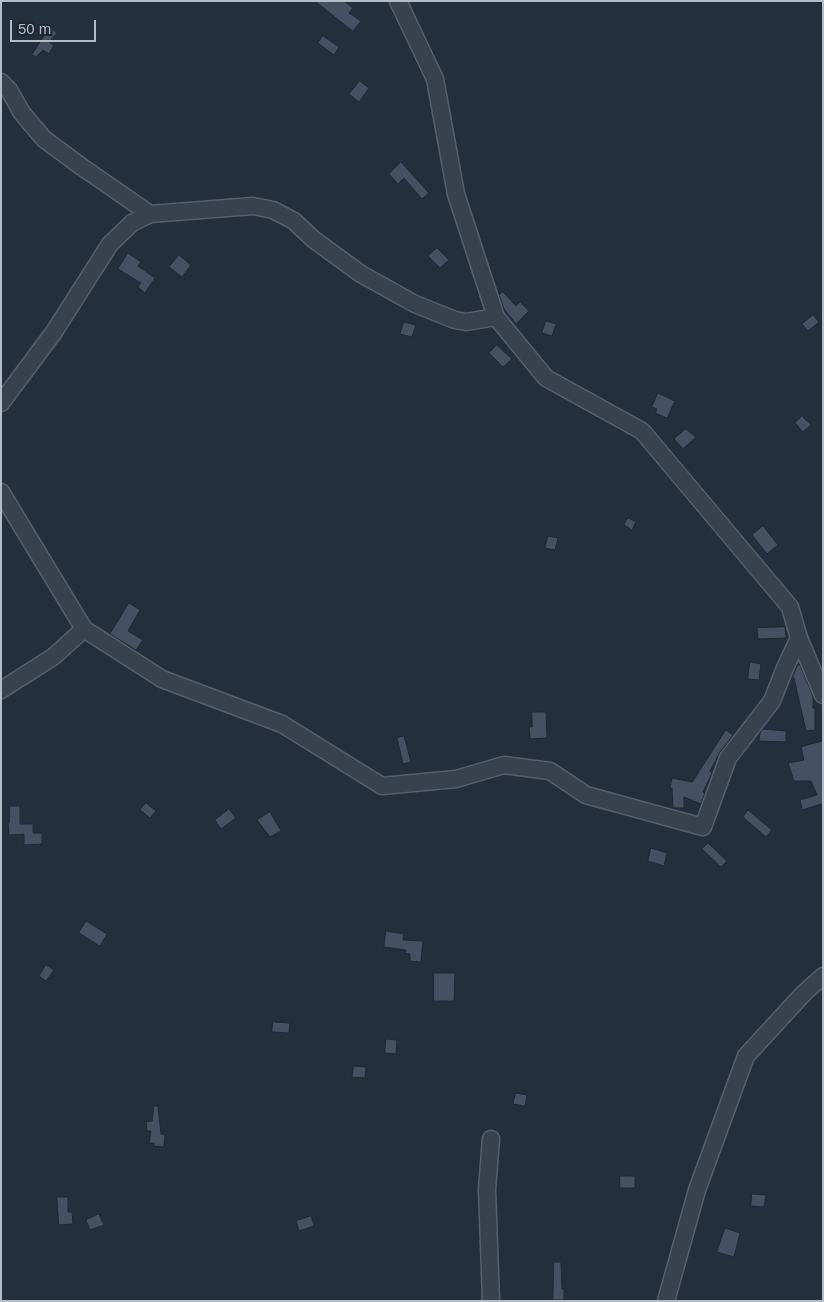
<!DOCTYPE html>
<html>
<head>
<meta charset="utf-8">
<style>
	body { margin:0 }
	#map { position:relative; width:824px; height:1302px; overflow:hidden; background:#242f3e; font-family:Helvetica,sans-serif }
	canvas { display:block }
	.frame { position:absolute; inset:0; border:2px solid #b4bcc9; pointer-events:none }
	.scale { position:absolute; left:10px; top:20px; width:86px; height:22px; box-sizing:border-box; border:2px solid #b4bcc9; border-top:0; padding-left:6px; font-size:15px; line-height:18px; white-space:nowrap; color:#b4bcc9; -webkit-text-stroke:4px #1d2633; paint-order:stroke }
</style>
</head>
<body>
<div id="map">
<canvas width="824" height="1302"></canvas>
<div class="frame"></div>
<div class="scale">50 m</div>
</div>
<script>
const g = document.querySelector('canvas').getContext('2d');
g.lineJoin = 'round';
function fill(path, color) { g.fillStyle = color; g.fill(path, 'evenodd'); }
function trace(path, color, width, dash) { g.strokeStyle = color; g.lineWidth = width; g.lineCap = dash ? 'butt' : 'round'; g.setLineDash(dash || []); g.stroke(path); }
const building = new Path2D(`
	M315,1h29l9,7 -4,5 12,8 -8,10z
	M50,27l7,6 -8,9 5,3 -5,9 -6,-4 -7,7 -4,-2z
	M323,36l16,11 -5,8 -16,-12z
	M360,81l9,7 -10,14 -10,-8z
	M401,162l28,31 -7,6 -18,-21 -6,6 -9,-10z
	M437,248l12,12 -9,8 -12,-12z
	M128,253l13,9 -3,4 17,12 -10,15 -7,-6 3,-4 -23,-14z
	M179,255l12,10 -9,12 -13,-10z
	M503,292l13,14 4,-4 9,9 -13,13 -12,-15 -5,-14z
	M813,315l6,7 -11,9 -6,-7z
	M546,321l10,3 -4,12 -10,-3z
	M404,322l12,3 -4,12 -12,-3z
	M497,345l15,14 -9,8 -14,-14z
	M658,393l17,8 -8,17 -12,-5 2,-4 -5,-2z
	M802,416l9,9 -8,7 -8,-9z
	M686,429l10,8 -13,12 -9,-10z
	M628,518l8,4 -4,8 -8,-5z
	M763,526l15,19 -11,9 -15,-19z
	M548,536l10,2 -3,12 -10,-2z
	M129,603l11,7 -12,21 15,9 -7,10 -26,-16z
	M785,627l1,11 -28,1 -1,-11z
	M750,662l11,2 -2,16 -11,-1z
	M800,665l13,31v12h2v22l-9,1 -12,-53h-2l5,-12z
	M532,712h14l1,26 -17,1 -1,-12h3z
	M763,729l23,2v11l-27,-1 1,-8z
	M726,730l7,5 -13,17 -10,19 2,2 -9,19 2,1 -4,11 -17,-7v11h-11l-1,-20h-2l2,-10 20,4z
	M404,736l7,26 -8,2 -6,-26z
	M823,741v67l-2,-4 -19,6 -2,-10 17,-5 -6,-14h-17l-6,-18 16,-3 -3,-13z
	M146,803l10,8 -6,7 -10,-8z
	M10,806h10v18h13v9h9v11l-18,1v-11l-15,1 -1,-14 1,1z
	M229,809l7,9 -15,11 -6,-9z
	M748,810l24,20 -6,7 -23,-20z
	M270,812l11,19 -11,6 -13,-17z
	M708,843l19,18 -6,6 -19,-18z
	M651,848l16,5 -3,13 -16,-5z
	M86,921l21,13 -7,12 -21,-13z
	M386,931l18,3 -1,6 20,1 -2,21 -11,-1v-7l-5,-1 1,-3 -22,-3z
	M46,965l8,5 -8,11 -7,-5z
	M434,973h21l-1,28h-20z
	M273,1022l17,1 -1,10 -17,-1z
	M386,1039l11,1 -1,14 -11,-1z
	M354,1066l12,1 -1,11 -13,-1z
	M516,1093l11,2 -2,11 -12,-2z
	M154,1106h4l3,28 4,1 -1,12 -10,-1v-3h-5l2,-12h-4l-1,-9 6,-1z
	M620,1176h15v12h-15z
	M752,1194l14,1 -2,12 -13,-1z
	M57,1197h11v15h4l1,12 -14,1z
	M99,1214l5,11 -14,5 -4,-10z
	M311,1216l3,10 -15,5 -3,-10z
	M725,1228l15,5 -6,24 -17,-5z
	M554,1262h7l1,27h2v11h-11z`);
const minor = new Path2D(`
	M398,1l37,78 21,115 40,123 50,61 96,53 148,176 9,31 24,57
	M1,82l8,8 13,23 22,26 38,28 68,47
	M1,403l53,-71 56,-88 22,-21 18,-9 103,-8 20,4 21,11 19,18 48,35 54,30 40,16 11,2 30,-5
	M1,492l83,137 78,50 120,45 100,62 74,-7 48,-14 46,6 36,24 117,32 25,-69 44,-57 13,-33 14,-30
	M1,690l52,-33 31,-28
	M491,1301l-4,-112 4,-50
	M666,1301l31,-111 49,-134 58,-63 19,-17`);
fill(building, '#455162');
trace(building, '#1f2835', 1);
trace(minor, '#565f6c', 19);
trace(minor, '#38414e', 16);
</script>
</body>
</html>
